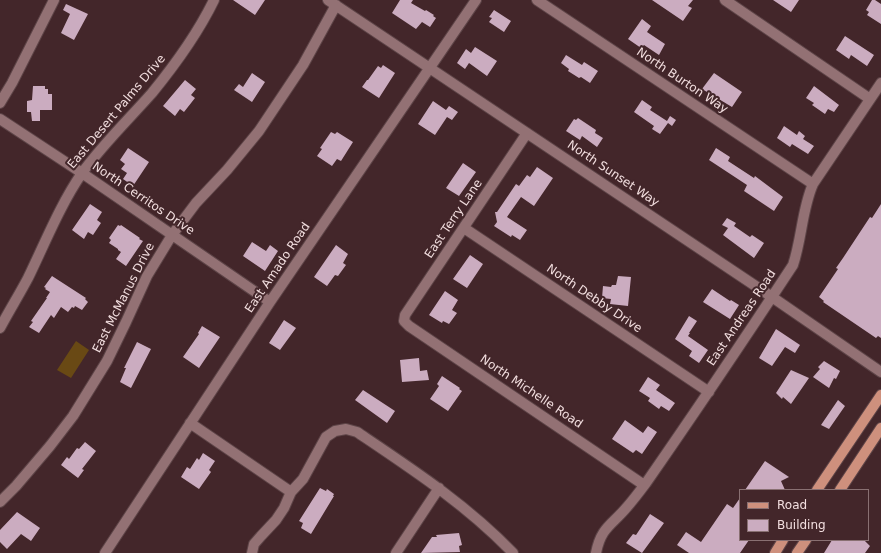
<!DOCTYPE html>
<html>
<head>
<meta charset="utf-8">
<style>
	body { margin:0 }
	#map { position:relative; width:881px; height:553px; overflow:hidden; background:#43262a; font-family:"DejaVu Sans",sans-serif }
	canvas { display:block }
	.legend { position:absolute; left:739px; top:489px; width:130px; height:52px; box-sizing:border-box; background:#43262a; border:1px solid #897072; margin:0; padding:5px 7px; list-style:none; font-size:12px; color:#f2dedf }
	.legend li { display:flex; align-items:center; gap:8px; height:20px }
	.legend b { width:20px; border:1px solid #897072 }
</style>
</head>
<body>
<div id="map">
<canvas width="881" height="553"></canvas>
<ul class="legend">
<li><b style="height:5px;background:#ce907d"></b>Road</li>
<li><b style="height:11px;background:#cbacc0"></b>Building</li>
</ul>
</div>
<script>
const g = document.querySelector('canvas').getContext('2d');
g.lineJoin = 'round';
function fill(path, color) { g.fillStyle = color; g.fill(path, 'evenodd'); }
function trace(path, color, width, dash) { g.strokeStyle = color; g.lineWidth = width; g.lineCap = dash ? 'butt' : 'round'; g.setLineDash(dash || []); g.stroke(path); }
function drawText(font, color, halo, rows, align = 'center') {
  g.font = font + ' "DejaVu Sans",sans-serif'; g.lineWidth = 4; g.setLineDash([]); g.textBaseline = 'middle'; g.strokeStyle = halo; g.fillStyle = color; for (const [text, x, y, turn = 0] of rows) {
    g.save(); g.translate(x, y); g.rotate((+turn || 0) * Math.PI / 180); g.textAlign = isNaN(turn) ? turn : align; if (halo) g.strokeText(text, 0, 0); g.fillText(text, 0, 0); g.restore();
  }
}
const green = new Path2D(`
	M76,341l13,9 -18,28 -14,-8z`);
const building = new Path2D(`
	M233,0h32l-10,15z
	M400,0h13l-2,3 14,8 1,-1 8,5 -1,1 3,2 -6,9 -8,-5 -6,7 -24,-16z
	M652,0h41l-5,6 4,2 -9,13z
	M773,0h26l-8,12z
	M872,0h3l6,4v20l-14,-9 2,-3 -3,-2z
	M66,4l22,10 -14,26 -13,-7 9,-19 -7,-4z
	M494,10l17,11 -7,11 -15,-10 3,-4 -3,-1z
	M642,19l9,7 -4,6 18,12 -6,11 -15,-10 -3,3 -13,-9z
	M845,36l29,19 -7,11 -16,-11 -2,4 -13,-9z
	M475,47l22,14 -10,15 -18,-13 -4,6 -8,-6 9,-14 5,4z
	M566,55l16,10 2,-3 14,9 -8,12 -9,-6 -2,1 -11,-7 1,-2 -8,-6z
	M383,65l12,8 -16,25 -17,-11 5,-7h1l10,-14 3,2z
	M252,73l13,9 -13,20 -18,-12 5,-6 4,3z
	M714,73l28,19 -10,15 -30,-18z
	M185,80l11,9 -5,6 4,3 -11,14 -4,-3 -5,7 -12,-10z
	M33,86h12v3h3v5h4v16h-12v11h-8l-1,-9h-4v-11l5,-1z
	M814,86l25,19 -5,7 -6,-3 -3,5 -13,-9 2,-2 -8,-5z
	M642,100l10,7 -2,3 17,11 3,-5 6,4 -4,6 -4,-3 -8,11 -8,-5 2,-3 -20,-14z
	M433,101l13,9 3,-4 9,6 -6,8 -5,-3 -12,18 -17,-11z
	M578,118l18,12 -1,3 8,5 -6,9 -15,-11 -2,4 -14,-9 8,-12 2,1z
	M784,126l13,9 2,-4 6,5 -2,3 11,7 -6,8 -16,-10 -2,3 -13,-9z
	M331,132l4,2 2,-2 16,10 -12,19 -4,-2 -5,7 -15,-10 5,-7 -2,-1z
	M128,148l21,14 -16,24 -10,-7 4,-6 -6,-4 4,-5 -5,-4z
	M716,148l14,9 -2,4 26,17 1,-2 28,21 -9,14 -30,-20 3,-6 -38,-25z
	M463,163l13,9 -17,24 -13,-8z
	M537,167l16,11 -19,28 -13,-9 -14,20 20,13 -7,10 -8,-5 -1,2 -17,-11 3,-4 -2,-10h2l19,-28 3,2 8,-11 3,2z
	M90,204l12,8 -5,8 4,3 -8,12 -5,-3 -4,7 -12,-9z
	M881,204v134l-3,-2 -2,2 -53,-36 1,-1 -5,-4 19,-28 -2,-1 7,-10 27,-41 2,1z
	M727,218l9,5 -2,3 16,11 2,-2 12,8 -10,15 -31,-23 5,-7 -6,-3z
	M118,225l2,1 1,-1 19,13 -1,1 4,2 -17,25 -10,-7 5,-7 -3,-2v-1l-9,-6 2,-3 -2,-2z
	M252,242l14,9 4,-6 8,6 -13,20 -22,-15z
	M336,245l12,9 -5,9 3,2 -8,11 -3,-1 -8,11 -13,-9z
	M470,255l13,9 -16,24 -14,-9z
	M52,276l34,22 -1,1 3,3 -6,8 -7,-4 -1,2 -2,-1 -4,5 -7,-5 -7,11 -3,-3 -12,18 -10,-6 4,-5 -2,-1 16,-23h-1l4,-6 -5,-3 1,-1 -2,-1z
	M618,276l13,1 -3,29 -18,-2 1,-5 -9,-1 1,-12 8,1 1,-2h4z
	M712,289l18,12 1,-1 8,5 -9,14 -27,-17z
	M445,291l13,9 -6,10 5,3 -8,11 -6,-3 -1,2 -13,-8z
	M689,316l8,5 -8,12h1l-2,3 20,14 -9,13 -10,-7 3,-5 -17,-12z
	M284,320l12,8 -16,22 -11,-7z
	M202,326l18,11 -21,31 -16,-11 16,-23 -1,-1z
	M776,329l24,16 -5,8 -10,-6 -13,19 -13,-8z
	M137,342l14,7 -20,39 -11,-6 6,-14h-2z
	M419,358l1,13 7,-1 2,10 -27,2 -2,-22z
	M824,361l16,10 -4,8 -2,-1 -5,10 -16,-11 7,-8 -2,-2z
	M791,370l18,8 -18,26 -8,-7 -1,2 -6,-6z
	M442,376l18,12 -1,1 3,2 -14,20 -18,-12 9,-13 -2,-2z
	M648,377l12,8 -4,5 19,13 -6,8 -8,-5 -2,3 -11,-8 2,-3 -11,-7z
	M363,390l32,21 -8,12 -32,-23z
	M838,400l7,6 -16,23 -8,-4z
	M625,420l18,13 5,-7 9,6 -15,22 -6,-4 -3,3 -21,-14z
	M85,442l11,9 -14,18 2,1 -6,8 -17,-13 6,-8 2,2 8,-11 2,1z
	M203,453l12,8 -6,9 2,2 -12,17 -18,-12 6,-10 3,2 7,-11 2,2z
	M765,461l24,16 -8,4 4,9h-40z
	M320,488l6,3 1,-2 7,5 -1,2h1l-23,38 -10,-6 2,-5 -4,-2z
	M740,498v42h9l-9,13h-51l-12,-8 9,-13 15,10 26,-38 6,4z
	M17,512l23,16 -9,13 -10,-7 -14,15 -7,-7v-12z
	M650,514l14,9 -22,30 -16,-10 7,-9 3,1z
	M459,533l3,12 -3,1 1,6 -39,1 11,-16h5l-1,-2z
	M832,540h32l6,6 -5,7h-41z`);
const minor = new Path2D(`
	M328,0l444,297 109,75
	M537,0l276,184
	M725,0l145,99
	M0,103l12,-20 42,-83
	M0,119l82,54 188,129
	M527,133l-122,182 -1,6 5,5 235,159
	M464,228l245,164
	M0,328c9,-17 19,-33 28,-50 17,-35 32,-73 54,-105 21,-29 47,-54 70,-80 22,-27 47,-62 62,-93
	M190,423l101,69
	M0,502l16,-16 34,-40 23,-30 34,-55 19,-39 21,-46 25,-41 24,-32 31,-33 32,-39 44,-66 33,-60
	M105,553l165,-251 206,-302
	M252,553l2,-9 7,-8 15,-16 8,-12 7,-16 12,-13 23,-42 9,-6 11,-2 11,3c55,37 110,73 156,121
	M396,553l43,-65
	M596,553c5,-26 16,-28 31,-46 7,-8 13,-16 19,-24 50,-72 99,-145 147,-218 9,-27 9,-56 20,-81l68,-101`);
const major = new Path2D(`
	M817,490l64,-95
	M840,490l41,-62
	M775,553l8,-13
	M797,553l9,-13`);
const streetNames = [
	["North Burton Way",682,81,34],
	["East Desert Palms Drive",117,112,-50],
	["North Sunset Way",613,174,34],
	["North Cerritos Drive",143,199,34],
	["East Terry Lane",454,219,-56],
	["East Amado Road",278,268,-56],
	["East McManus Drive",124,298,-63],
	["North Debby Drive",594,299,34],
	["East Andreas Road",742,318,-56],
	["North Michelle Road",531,392,34]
];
fill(green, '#694914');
fill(building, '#cbacc0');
trace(minor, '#5d4447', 12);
trace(major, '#5d4447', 12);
trace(minor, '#937174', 10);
trace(major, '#ce907d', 10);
drawText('12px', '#f2dedf', '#43262a', streetNames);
</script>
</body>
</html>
